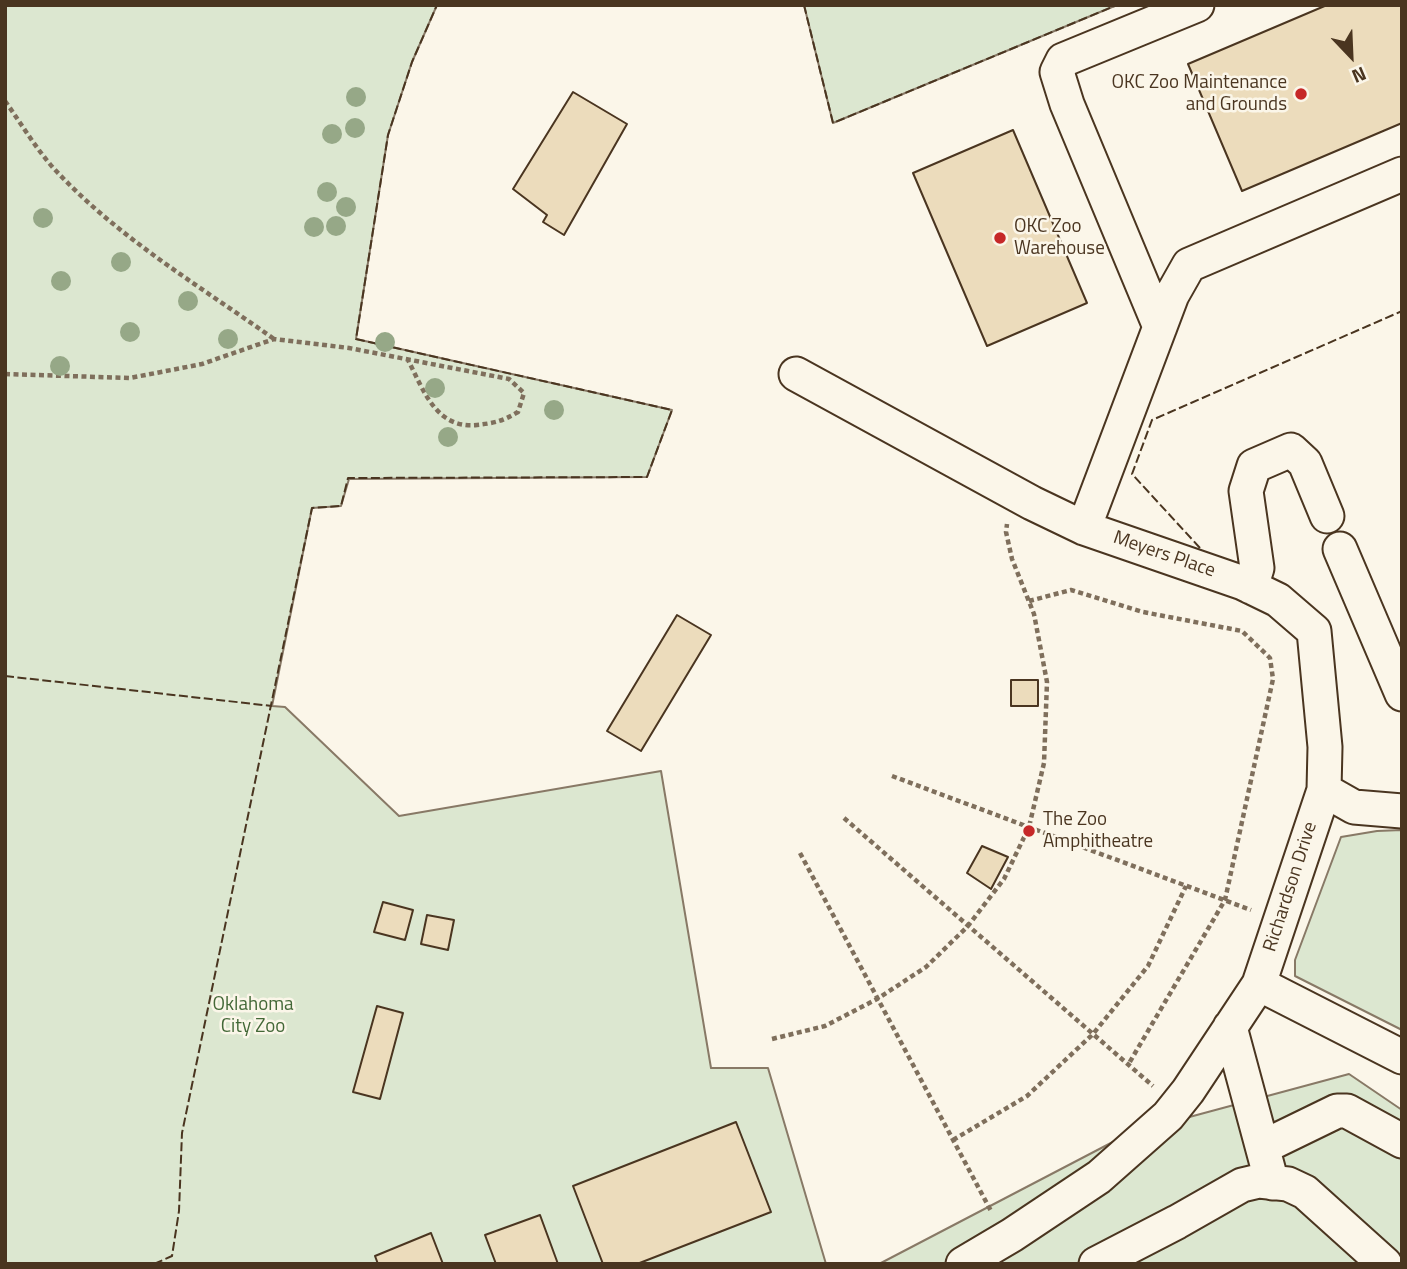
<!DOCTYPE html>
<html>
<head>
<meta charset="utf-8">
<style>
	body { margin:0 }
	#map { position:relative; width:1407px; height:1269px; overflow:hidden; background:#fbf6e9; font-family:"Titillium Web",sans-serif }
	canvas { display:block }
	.frame { position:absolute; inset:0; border:7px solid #4a3520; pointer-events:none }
	.north { position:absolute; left:1316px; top:21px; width:70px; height:70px; -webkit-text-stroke:5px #fbf6e9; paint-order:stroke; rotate:157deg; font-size:19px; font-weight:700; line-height:28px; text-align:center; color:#4a3520 }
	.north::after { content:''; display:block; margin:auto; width:24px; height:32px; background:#4a3520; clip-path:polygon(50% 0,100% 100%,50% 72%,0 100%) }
</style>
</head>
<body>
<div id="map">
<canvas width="1407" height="1269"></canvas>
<div class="frame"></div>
<div class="north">N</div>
</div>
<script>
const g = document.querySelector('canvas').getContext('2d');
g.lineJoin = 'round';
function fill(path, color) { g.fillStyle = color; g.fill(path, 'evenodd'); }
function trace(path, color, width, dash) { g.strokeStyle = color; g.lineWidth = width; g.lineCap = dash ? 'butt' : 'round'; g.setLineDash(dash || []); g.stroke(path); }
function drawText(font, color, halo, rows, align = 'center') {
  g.font = font + ' "Titillium Web",sans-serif'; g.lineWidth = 5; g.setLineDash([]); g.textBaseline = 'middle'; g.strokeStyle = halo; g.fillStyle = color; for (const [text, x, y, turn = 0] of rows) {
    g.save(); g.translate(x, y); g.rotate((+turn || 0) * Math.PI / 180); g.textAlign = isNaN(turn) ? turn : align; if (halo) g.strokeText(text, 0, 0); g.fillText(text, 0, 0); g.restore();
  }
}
const green = new Path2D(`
	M5,5h432l-25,57 -24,73 -32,204 316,71 -25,67 -298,2 -8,27 -29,2 -40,198 13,1 114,109 262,-45 50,297h57l58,196h-821z
	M804,5h313l-284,118z
	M1402,830v200l-107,-54v-16l46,-123 36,-6z
	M1349,1074l53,36v154h-523l251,-131z`);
const building = new Path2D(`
	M1327,5h74l1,118 -160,68 -54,-127z
	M573,92l54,32 -63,111 -21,-13 4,-7 -34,-26z
	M1013,130l74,173 -100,43 -74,-173z
	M677,615l34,20 -70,116 -34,-20z
	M1011,680h27v26h-27z
	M982,846l26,11 -17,32 -24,-16z
	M383,902l30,8 -8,30 -31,-8z
	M427,915l27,5 -6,30 -27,-6z
	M377,1006l26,7 -23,86 -27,-7z
	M736,1122l35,90 -134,52h-34l-30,-78z
	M540,1215l18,49h-62l-11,-29z
	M431,1233l12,31h-65l-3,-8z`);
const path = new Path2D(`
	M5,101c18,25 34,53 55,74 62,65 141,112 214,164
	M5,374l125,4 72,-14 72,-25 75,9 160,31 15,14 -6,19c-15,9 -23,11 -41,13 -41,4 -53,-34 -69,-65
	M1029,601l42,-11 72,22 99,19 28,27 3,21 -48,221 -97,165
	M892,776l359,134
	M844,818l309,268
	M800,853l191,358
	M772,1039l53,-13 52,-27 49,-32 42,-41 36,-47 25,-52 15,-64 3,-81 -13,-68 -22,-55 -6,-27 1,-8
	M953,1140l74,-44 66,-62 55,-68 38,-80`);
const minor = new Path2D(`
	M1160,327l-93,-223 -10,-32 6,-12 134,-55
	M796,374l236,129 52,25 159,55 35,17 36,31 11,116 -1,43 30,17 48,4
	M1084,528l88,-233 17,-30 213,-91
	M1340,549l62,145
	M1251,587l6,-19 -11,-77 8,-25 37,-16 14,13 22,53
	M1259,984l143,73
	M1230,1027l42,156
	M1263,1147l74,-36h10l55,30
	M963,1264l49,-29 87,-58 69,-61 20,-25 71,-107 65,-194
	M1096,1264l81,-42 65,-37 17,-4 29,3 17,8 80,72`);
const fence = new Path2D(`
	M804,5l29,118 284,-118
	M1200,548l-68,-74 20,-54 250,-109
	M5,676l267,30
	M154,1264l18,-8 7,-45 3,-78 130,-625 29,-2 7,-28 299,-1 25,-67 -316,-71 32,-204 24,-73 25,-57`);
const trees = [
	[356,97],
	[355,128],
	[332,134],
	[327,192],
	[346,207],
	[43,218],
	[336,226],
	[314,227],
	[121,262],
	[61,281],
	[188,301],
	[130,332],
	[228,339],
	[385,342],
	[60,366],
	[435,388],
	[554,410],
	[448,437]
];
const markers = [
	[1301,94,7,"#c62828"],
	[1000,238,7,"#c62828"],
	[1029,831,7,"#c62828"]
];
const poiNames = [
	["OKC Zoo Maintenance",1287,83,"right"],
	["and Grounds",1287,105,"right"],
	["OKC Zoo",1014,227],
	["Warehouse",1014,249],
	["The Zoo",1043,820],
	["Amphitheatre",1043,842]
];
const streetNames = [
	["Meyers Place",1164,555,19],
	["Richardson Drive",1291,887,-72]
];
const parkNames = [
	["Oklahoma",253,1005],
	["City Zoo",253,1027]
];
fill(green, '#dce7d0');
trace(green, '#887966', 2);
fill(building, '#ecdcbc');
trace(building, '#4a3520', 2);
trace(minor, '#4a3520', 37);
trace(path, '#7f6f5c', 4.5, [5, 3.5]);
trace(minor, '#fbf6e9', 33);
trace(fence, '#4a3520', 2, [9, 3.5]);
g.fillStyle = '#96a887';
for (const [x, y] of trees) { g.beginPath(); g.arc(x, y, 10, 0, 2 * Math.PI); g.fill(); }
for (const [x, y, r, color] of markers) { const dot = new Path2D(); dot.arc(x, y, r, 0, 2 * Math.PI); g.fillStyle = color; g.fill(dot); trace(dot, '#fbf6e9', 2.5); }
drawText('19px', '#4a3520', '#fbf6e9', poiNames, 'left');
drawText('19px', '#4a3520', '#fbf6e9', streetNames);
drawText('19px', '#436837', '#fbf6e9', parkNames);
</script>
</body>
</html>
